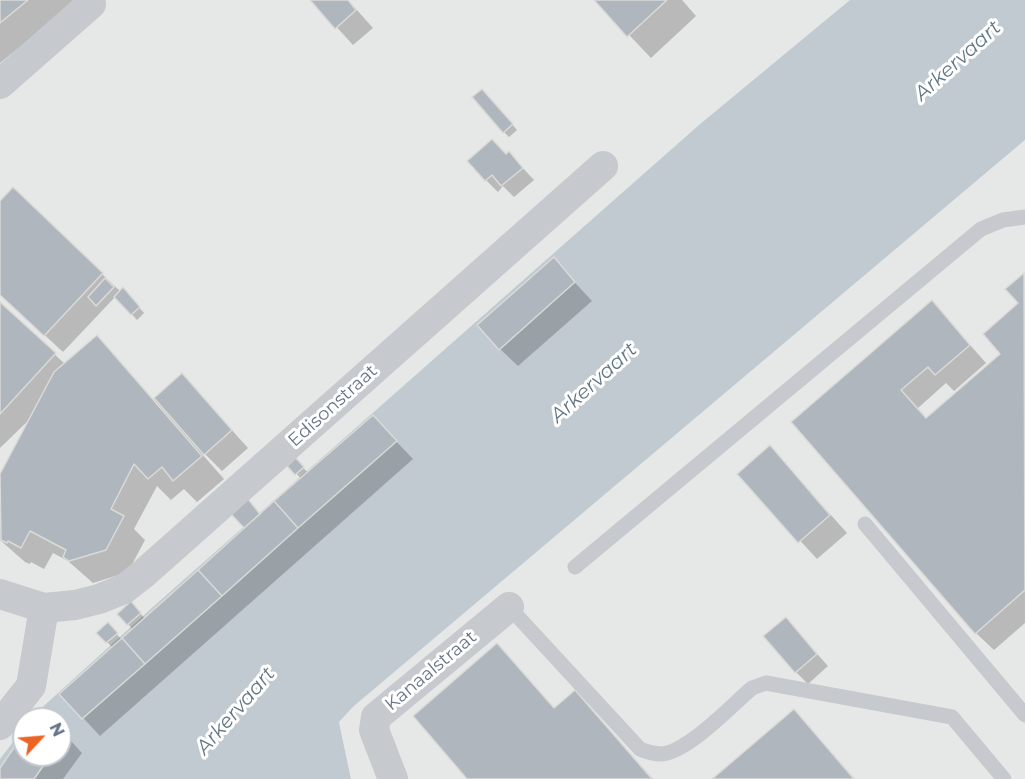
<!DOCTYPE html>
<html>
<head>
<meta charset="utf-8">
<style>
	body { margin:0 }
	#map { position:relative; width:1025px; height:779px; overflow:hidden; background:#f8f9f6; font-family:Montserrat,sans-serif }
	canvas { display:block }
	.north { position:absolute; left:12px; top:707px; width:60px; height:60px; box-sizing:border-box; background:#fff; border:2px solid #c2c8cf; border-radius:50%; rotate:64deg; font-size:16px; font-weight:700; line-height:24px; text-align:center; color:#667688 }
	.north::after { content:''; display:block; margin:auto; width:21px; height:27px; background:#eb6423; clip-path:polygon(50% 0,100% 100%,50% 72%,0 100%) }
</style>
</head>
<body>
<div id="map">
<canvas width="1025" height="779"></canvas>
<div class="north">N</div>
</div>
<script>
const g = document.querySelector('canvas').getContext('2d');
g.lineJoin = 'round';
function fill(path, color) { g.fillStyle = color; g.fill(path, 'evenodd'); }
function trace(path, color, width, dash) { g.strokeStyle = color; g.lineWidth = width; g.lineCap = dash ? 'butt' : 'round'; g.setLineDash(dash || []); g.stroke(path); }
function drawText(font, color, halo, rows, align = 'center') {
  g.font = font + ' Montserrat,sans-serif'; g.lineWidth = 6; g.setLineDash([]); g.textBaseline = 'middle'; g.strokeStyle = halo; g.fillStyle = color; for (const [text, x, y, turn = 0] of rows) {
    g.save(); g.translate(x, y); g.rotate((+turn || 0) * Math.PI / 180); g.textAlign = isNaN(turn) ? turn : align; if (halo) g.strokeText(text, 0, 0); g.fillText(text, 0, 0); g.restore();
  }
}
const built = new Path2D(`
	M0,0h921l-861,719h-36v36l-24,24z
	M1025,140v639h-674l-12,-57 15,-16z`);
const water = new Path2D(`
	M850,0h175v140l-671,566 -15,16 12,57h-351v-20l24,-31v27h36v-36h-29l5,-6 118,-107 545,-481z`);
const shadow = new Path2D(`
	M0,0h78l-78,63z
	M312,0h36l25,28 -20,17z
	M596,0h86l14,16 -45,42z
	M487,96l30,34 -8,7 -5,-5z
	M506,155l14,10 14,15 -20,17 -11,-11 -5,6 -12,-12z
	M0,203l102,71 19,18 7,3 16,18 -7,7 -21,-24 -53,56 -63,-58z
	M554,260l38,41 -74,65 -18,-17z
	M1024,275l1,348 -31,27 -18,-17 -183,-211 139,-120 54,61 -32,28 -8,-8 -28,25 9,11 75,-65 18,-50z
	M0,304l65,60 31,-27 58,63 28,-25 66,73 -26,23 -18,-18 -2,1 22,25 -27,23 -13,-13 -13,11 -14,-14 -23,43 11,11 -17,32 -35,11 -25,-22 -15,-8 -9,16 -13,-7 -1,2 -5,-2 -25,-22v-63l32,-60 -32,31z
	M373,417l40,42 -313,277 -39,-42 52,-46 -15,-15 15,-3 9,10 11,-10 -5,-6 9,-15 8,10 101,-90 -13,-15 28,2 41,-36 -12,-14 6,-6 13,14z
	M770,447l77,86 -30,26 -78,-85z
	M786,619l42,47 -20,18 -12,-12z
	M497,645l58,64 20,-17 78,87h-184z
	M794,711l61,68h-141z
	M60,729l22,24 -19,26h-63v-8l24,-36v20h36z`);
const building = new Path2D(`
	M0,0h28l-28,23z
	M310,0h38l8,10 -21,19z
	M594,0h73l-40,37z
	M482,89l31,35 -10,9 -31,-36z
	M492,139l14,15 3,-3 14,17 -22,18 -9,-11 -7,6 -18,-20z
	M13,187l90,86 -59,63 -44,-41v-94z
	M554,257l21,25 -76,68 -22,-25z
	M1024,273l1,317 -50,44 -184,-212 141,-122 38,45 -35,30 -7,-8 -27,23 25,28 74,-64 -17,-20 35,-31 -13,-14z
	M105,278l9,9 -18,19 -8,-9z
	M123,287l17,20 -9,8 -17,-18z
	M0,302l56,51 -56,61z
	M97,335l105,121 -29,25 -11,-14 -14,12 -14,-15 -23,45 13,7 -18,34 -37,11 -6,-4 3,-7 -36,-19 -9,17 -13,-7 -1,2 -6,-3 -1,-66 54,-102z
	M182,373l50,57 -28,25 -50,-57z
	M373,415l24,26 -99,87 -24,-27z
	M770,445l60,70 -32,28 -61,-69z
	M296,458l8,9 -9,8 -8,-9z
	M248,499l12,15 -16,14 -13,-14z
	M274,501l24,27 -76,68 -24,-26z
	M198,570l24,26 -77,68 -23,-26z
	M131,601l10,12 -14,12 -10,-11z
	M786,617l31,37 -22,19 -32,-37z
	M108,622l10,11 -12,10 -10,-10z
	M122,638l23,26 -63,55 -23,-25z
	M497,643l57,65 21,-18 77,89h-185l-54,-63z
	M42,709l9,10h-18z
	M794,709l60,70h-142z
	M24,733v22h27l-17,24h-34v-11z`);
const service = new Path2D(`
	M865,524l160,191
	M575,567l406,-338 22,-9 22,-3
	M509,607l131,142c7,3 15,5 22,5 27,-3 69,-48 90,-66l14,-5 186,34 52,62`);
const minor = new Path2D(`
	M0,84l91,-80
	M0,594l44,14 31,-3 24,-6 25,-10 18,-14 461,-409
	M0,725l31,-39 13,-78
	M393,779l-19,-49 2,-13 133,-110`);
const streetNames = [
	["Edisonstraat",333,406,-42],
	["Kanaalstraat",431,671,-40]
];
const waterNames = [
	["Arkervaart",958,61,-42],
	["Arkervaart",594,383,-42],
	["Arkervaart",236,711,-49]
];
fill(built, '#e6e8e7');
fill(water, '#c1cad0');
fill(shadow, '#0003');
fill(building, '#afb6bd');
trace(building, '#dadad8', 1.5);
trace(service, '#c6c9cd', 15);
trace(minor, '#c6c9cd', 30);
drawText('18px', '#667688', '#fff', streetNames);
drawText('italic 20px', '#627783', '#fff', waterNames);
</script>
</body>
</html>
